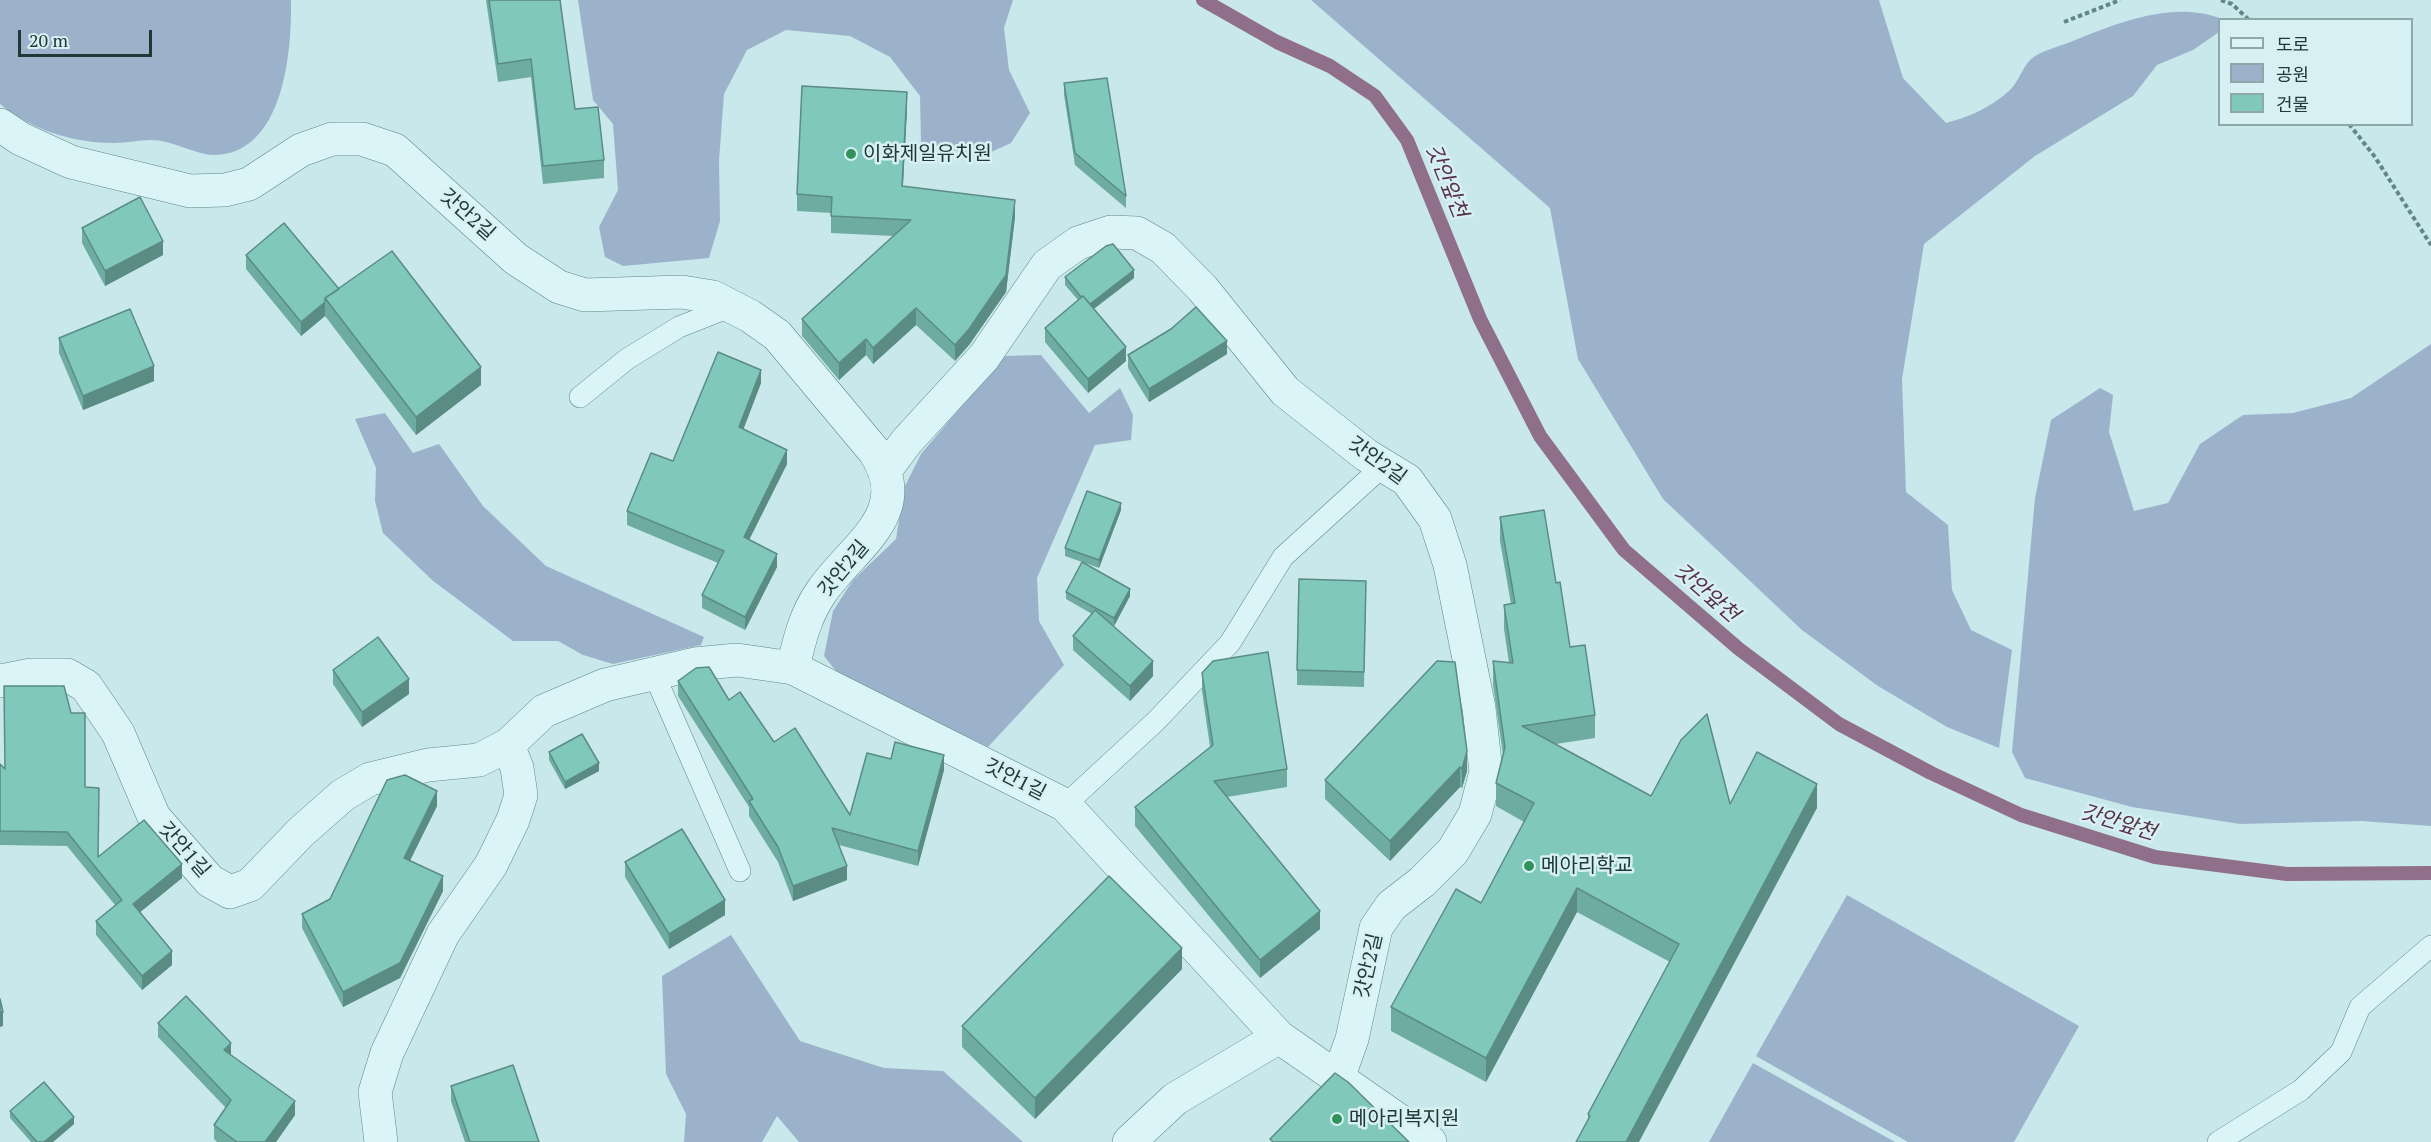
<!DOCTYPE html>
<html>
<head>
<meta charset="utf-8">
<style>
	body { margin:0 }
	#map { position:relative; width:2431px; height:1142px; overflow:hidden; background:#c8e8ec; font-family:"PT Serif","Noto Sans KR",serif }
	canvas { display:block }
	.legend { position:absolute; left:2218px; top:18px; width:195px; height:108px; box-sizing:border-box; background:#d7f0f4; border:2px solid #8ea7a8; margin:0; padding:8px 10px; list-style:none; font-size:18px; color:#203936 }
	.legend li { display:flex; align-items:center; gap:12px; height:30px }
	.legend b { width:30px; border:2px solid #8ea7a8 }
	.scale { position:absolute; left:18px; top:30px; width:134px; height:27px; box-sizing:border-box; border:3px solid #203936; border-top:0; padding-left:8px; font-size:18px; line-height:21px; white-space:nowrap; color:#203936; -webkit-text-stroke:4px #d7f0f4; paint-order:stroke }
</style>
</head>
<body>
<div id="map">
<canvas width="2431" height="1142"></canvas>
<ul class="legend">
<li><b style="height:8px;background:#dbf4f7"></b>도로</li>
<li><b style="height:16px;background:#9cb2ca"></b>공원</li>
<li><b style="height:16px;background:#80c8bc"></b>건물</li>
</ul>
<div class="scale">20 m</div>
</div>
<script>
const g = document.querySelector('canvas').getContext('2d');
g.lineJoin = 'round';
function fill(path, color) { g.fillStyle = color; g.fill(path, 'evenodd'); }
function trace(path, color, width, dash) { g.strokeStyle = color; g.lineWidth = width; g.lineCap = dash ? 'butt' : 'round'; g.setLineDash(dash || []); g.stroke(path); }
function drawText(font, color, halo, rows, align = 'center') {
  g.font = font + ' "PT Serif","Noto Sans KR",serif'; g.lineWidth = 5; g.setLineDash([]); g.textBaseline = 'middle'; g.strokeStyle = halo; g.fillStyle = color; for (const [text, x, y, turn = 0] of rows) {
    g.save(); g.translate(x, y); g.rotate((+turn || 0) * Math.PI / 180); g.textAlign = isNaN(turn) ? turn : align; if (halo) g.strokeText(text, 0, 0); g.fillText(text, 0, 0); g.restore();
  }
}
const green = new Path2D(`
	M0,0h291c1,51 -7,155 -78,155 -19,-1 -41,-15 -62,-15 -12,0 -24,3 -37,3 -40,0 -83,-13 -114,-39z
	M578,0h435l-9,28 5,42 21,43 -19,30 -31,14 -59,-15 -1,-46 -30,-39 -40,-21 -64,-6 -39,20 -23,44 -5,67 1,60 -11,37 -86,8 -18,-9 -6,-30 19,-37 -5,-66 -20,-24z
	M1311,0h568l24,78 43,45c23,-6 46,-16 64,-33 9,-9 12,-22 21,-31 9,-8 30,-13 42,-18 45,-18 101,-41 149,-22l-2,1 -1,12 -26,18 -36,15 -24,31 -98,60 -111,88 -22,135 4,113 42,33 4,65 19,40 41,20 -13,98 -52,-21 -69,-41 -76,-56 -139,-131 -85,-140 -28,-151z
	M2431,344v482l-70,-5 -121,3 -108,-17 -107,-29 -13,-26 23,-254 16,-78 49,-32 13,7 -4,37 25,79 34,-8 32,-59 43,-29 50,-2 58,-15z
	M1041,355l48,58 31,-25 13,27 -2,25 -36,5 -58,133 2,43 25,44 -76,82 -149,-72 -15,-19 9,-45 20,-31 43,-41 8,-51 17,-34 83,-98z
	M385,413l28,40 26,-9 44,62 63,60 158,71 -3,8 -88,19 -30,-9 -25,-14h-45l-81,-61 -49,-47 -8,-32 1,-33 -21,-49z
	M1847,895l232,131 -65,116h-106l-152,-86z
	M731,935l69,106 84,27 59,3 80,71h-224l-22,-26 -15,26h-78l2,-28 -20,-40 -4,-98z
	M1753,1063l142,79h-186z`);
const stream = new Path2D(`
	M1203,0l74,42 53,24 45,30 32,44 73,179 60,117 84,114 115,99 100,75 92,49 90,42 134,42 132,17 144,-1`);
const path = new Path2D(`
	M2221,0l11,4 17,16
	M2064,22l56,-22
	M2349,124l26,33 56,88`);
const service = new Path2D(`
	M580,397l47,-38 52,-32 53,-21
	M654,674l86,197
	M1065,805l91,-84 74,-78 53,-86 100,-91
	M2218,1142l83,-52 40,-38 19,-45 71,-61`);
const minor = new Path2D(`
	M0,125l21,14 50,23 119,29 35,-1 24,-6 52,-34 31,-11h30l33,11 121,109 43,28 26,8 97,-3 31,5 37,19 27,19 97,116c42,62 -21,95 -52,140 -17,24 -23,50 -29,77
	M886,469l21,-28 77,-84 63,-92 31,-22 33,-11 26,1 26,15 40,41 82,102 81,64 41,25 28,39 15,46 29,143 7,64 -11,42 -22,37 -31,31 -31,24 -15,22 -24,111 -14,39
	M0,681l31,-6h36l19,11 32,47 36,84 56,64 20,11 20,-7 51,-53 42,-37 27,-16 58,-14 51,-5 29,-15 36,-34 61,-26 90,-21 42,-4 56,8 272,137 214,232 151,105
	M381,1142l-6,-50 12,-39 56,-119 48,-69 22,-45 8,-25 -4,-27 -9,-23
	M1129,1142l46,-43 104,-62`);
const wall = new Path2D(`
	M486,0h74l15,109 29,51v18l-61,6 -12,-107 -33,5z
	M1064,83l62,113v12l-51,-43 -11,-70z
	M907,109l-4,77 112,31 -9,75 -37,53 -14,16 -39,-36 -43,39 -7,-9 -27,25 -37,-44v-17l92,-83 -63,-3v-20l-34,-2v-17z
	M82,228l81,27 -58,31 -23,-43z
	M246,255l235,130 -65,50 -91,-119 -24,20 -55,-67z
	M1065,277l69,1 -40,31 32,52 -38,32 -43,-51v-14l33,-28 -13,-15z
	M59,338l95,43 -71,29 -24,-57z
	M1227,354l-78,48 -21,-34v-13z
	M761,383l-18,46 44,35 -38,76 28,27 -32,63 -43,-22v-13l16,-32 -91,-38v-14l46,-50z
	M1121,510l-22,58 -34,-12v-8z
	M1500,517l56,66 14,64 25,68v23l-39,6 95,52 79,8 87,4 -229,311v-5l82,-152 -93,-50 -91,170 -95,-51v-24l90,-104 43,-81 -28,-16v-23l7,-28 -10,-70v-24l16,2 -5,-34v-24l7,-1 -11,-63z
	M1366,581l-2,106 -67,-2v-15z
	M1066,592l64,4 -16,30 -3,-2 42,52 -23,25 -57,-51v-14l19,-22 -26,-15z
	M1437,661l30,110 -5,17 -2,-1 -70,74 -65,-62v-19z
	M333,670l76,24 -47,33 -29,-43z
	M1202,673l85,96v18l-60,10 93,132 -60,49 -125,-152v-19l75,-60 -8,-56z
	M678,681l51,19 121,115 41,-56 53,11 -26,96 -79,-21 8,35 -54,21 -15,-39 -29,-46v-9l-71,-111z
	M549,752l50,19 -34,18 -16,-29z
	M0,764l4,4 81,19 13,70 84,21 -42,34 32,53 -30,25 -46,-55v-14l19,-16 -48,-59 -67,-1z
	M437,806l-27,55 33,30 -43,87 -57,29 -41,-79v-14l28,-15z
	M625,862l100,53 -56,34 -44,-72z
	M1182,969l-147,150 -73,-72v-21z
	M158,1023l73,33 64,59 -19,27h-59l-3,-3v-14l12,-17 -68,-71z
	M451,1086l88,56h-74l-14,-41z
	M10,1111l64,13 -21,18h-22l-21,-24z`);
const shadedWall = new Path2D(`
	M907,92v17l-5,93v-16z
	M1015,200v17l-9,75 -37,53 -14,16v-16z
	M163,241v14l-58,31v-15z
	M1134,270v8l-46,35v-7z
	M325,302v14l-24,20v-14z
	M916,308v17l-43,39v-16z
	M866,339v16l-27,25v-17z
	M1227,341v13l-78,48v-13z
	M1126,347v14l-38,32v-14z
	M154,366v15l-71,29v-14z
	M481,367v18l-65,50v-18z
	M761,370v13l-22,58v-14z
	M787,450v14l-43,86v-13z
	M1121,503v7l-22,58v-8z
	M777,554v13l-32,63v-13z
	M1130,589v7l-16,30v-8z
	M1153,661v15l-23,25v-15z
	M409,679v15l-47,33v-15z
	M1467,751v20l-5,17v-19z
	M944,755v15l-26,96v-15z
	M599,763v8l-34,18v-7z
	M1460,767v20l-70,74v-20z
	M1817,784v24l-178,334h-13z
	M437,791v15l-33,66v-14z
	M182,864v14l-49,40v-14z
	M847,866v14l-54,21v-15z
	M443,876v15l-43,87 -57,29v-15z
	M1577,888v24l-91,170v-24z
	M725,900v15l-56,34v-15z
	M1320,911v18l-60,49v-18z
	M1182,948v21l-147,150v-21z
	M172,951v14l-30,25v-14z
	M0,1012h3v14l-3,1z
	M231,1043v15l-7,-8z
	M295,1101v14l-19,27h-11z
	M74,1117v7l-21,18h-9z`);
const building = new Path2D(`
	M489,0h71l15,109 23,-2 6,53 -61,6 -12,-107 -33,5z
	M1107,78l19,118 -51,-43 -11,-70z
	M802,86l105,6 -5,94 113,14 -9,75 -37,54 -14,16 -39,-37 -43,40 -7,-9 -27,24 -37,-44 109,-99 -80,-4 1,-19 -35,-3z
	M140,197l23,44 -58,30 -23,-43z
	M284,223l55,66 -14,9v4l-24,20 -55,-67z
	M1113,244l21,26 -44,34 -7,-8 -2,1 -16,-20 41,-31z
	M392,251l89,116 -65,50 -91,-119z
	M1083,296l43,51 -38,32 -43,-51z
	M1196,307l31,34 -78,48 -21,-34 43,-26z
	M130,309l24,57 -71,30 -24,-58z
	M718,352l43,18 -22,57 48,23 -43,87 33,17 -32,63 -43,-22 22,-44 -97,-40 24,-58 22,8z
	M1087,491l34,12 -22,57 -34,-12z
	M1544,510l12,73 4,-1 10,65 15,-2 10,70 -73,11 129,70 30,-56 26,-26 23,90 27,-52 60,32 -191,358h-50l14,-26 -2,-2 91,-170 -102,-56 -91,170 -95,-51 65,-118 25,14 53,-100 -38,-20 9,-36 -12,-86 20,2 -9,-58 11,-2 -15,-86z
	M1082,562l48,27 -16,29 -48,-26z
	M1299,579l67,2 -2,91 -67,-2z
	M1095,610l58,51 -23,25 -57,-50z
	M378,637l31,42 -47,33 -29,-42z
	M1268,652l19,117 -73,12 106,130 -60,49 -125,-153 78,-62 -11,-72 11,-12z
	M1437,661l18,1 12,89 -5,18 -2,-2 -70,74 -65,-61z
	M709,667l20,33 11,-8 34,50 21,-14 55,87 17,-62 24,6 4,-17 49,13 -26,96 -86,-23 15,38 -54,20 -15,-39 -29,-46 4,-2 -75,-118 18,-13z
	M4,686h60l7,27h14v74l14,1 -1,69 46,-37 38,44 -49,40 39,47 -30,25 -46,-55 26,-21 -55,-68 -67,-1v-67l5,5z
	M582,734l17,29 -34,19 -16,-30z
	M405,775l32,16 -33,67 39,18 -43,87 -57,29 -41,-78 28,-15 57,-119z
	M682,829l43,71 -56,34 -44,-72z
	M1109,876l73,72 -147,150 -73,-72z
	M186,996l45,47 -7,7 71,51 -30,41h-29h1l-23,-17 17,-25 -73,-77z
	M0,999l3,13h-3z
	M513,1065l26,77h-69l-19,-56z
	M1335,1073l13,9 61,60h-136l-3,-3z
	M44,1082l30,35 -30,25h-7l-27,-31z`);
const markers = [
	[851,154,6,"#319359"],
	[1529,866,6,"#319359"],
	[1337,1119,6,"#319359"]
];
const poiNames = [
	["이화제일유치원",863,154],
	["메아리학교",1541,866],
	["메아리복지원",1349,1119]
];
const streetNames = [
	["갓안2길",467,215,42],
	["갓안2길",1377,461,36],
	["갓안2길",844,569,-50],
	["갓안1길",1015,780,27],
	["갓안1길",184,850,49],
	["갓안2길",1369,966,-77]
];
const waterNames = [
	["갓안앞천",1446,181,68],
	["갓안앞천",1706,593,41],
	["갓안앞천",2118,823,17]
];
fill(green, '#9cb2ca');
trace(stream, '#8f6f8a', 14);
trace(service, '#5e8785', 22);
trace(minor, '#5e8785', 34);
trace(path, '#5e8785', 4, [4.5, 3]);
trace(service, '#dbf4f7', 21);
trace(minor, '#dbf4f7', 33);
fill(wall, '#6eaca2');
fill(shadedWall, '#5a8c84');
fill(building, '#80c8bc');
trace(building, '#5a8c84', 1.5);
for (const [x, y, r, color] of markers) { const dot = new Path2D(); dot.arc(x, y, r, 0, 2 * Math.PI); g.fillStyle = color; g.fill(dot); trace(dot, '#d7f0f4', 2); }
drawText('20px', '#203936', '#d7f0f4', poiNames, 'left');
drawText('20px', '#203936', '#d7f0f4', streetNames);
drawText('italic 21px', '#57314a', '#d7f0f4', waterNames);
</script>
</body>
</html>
